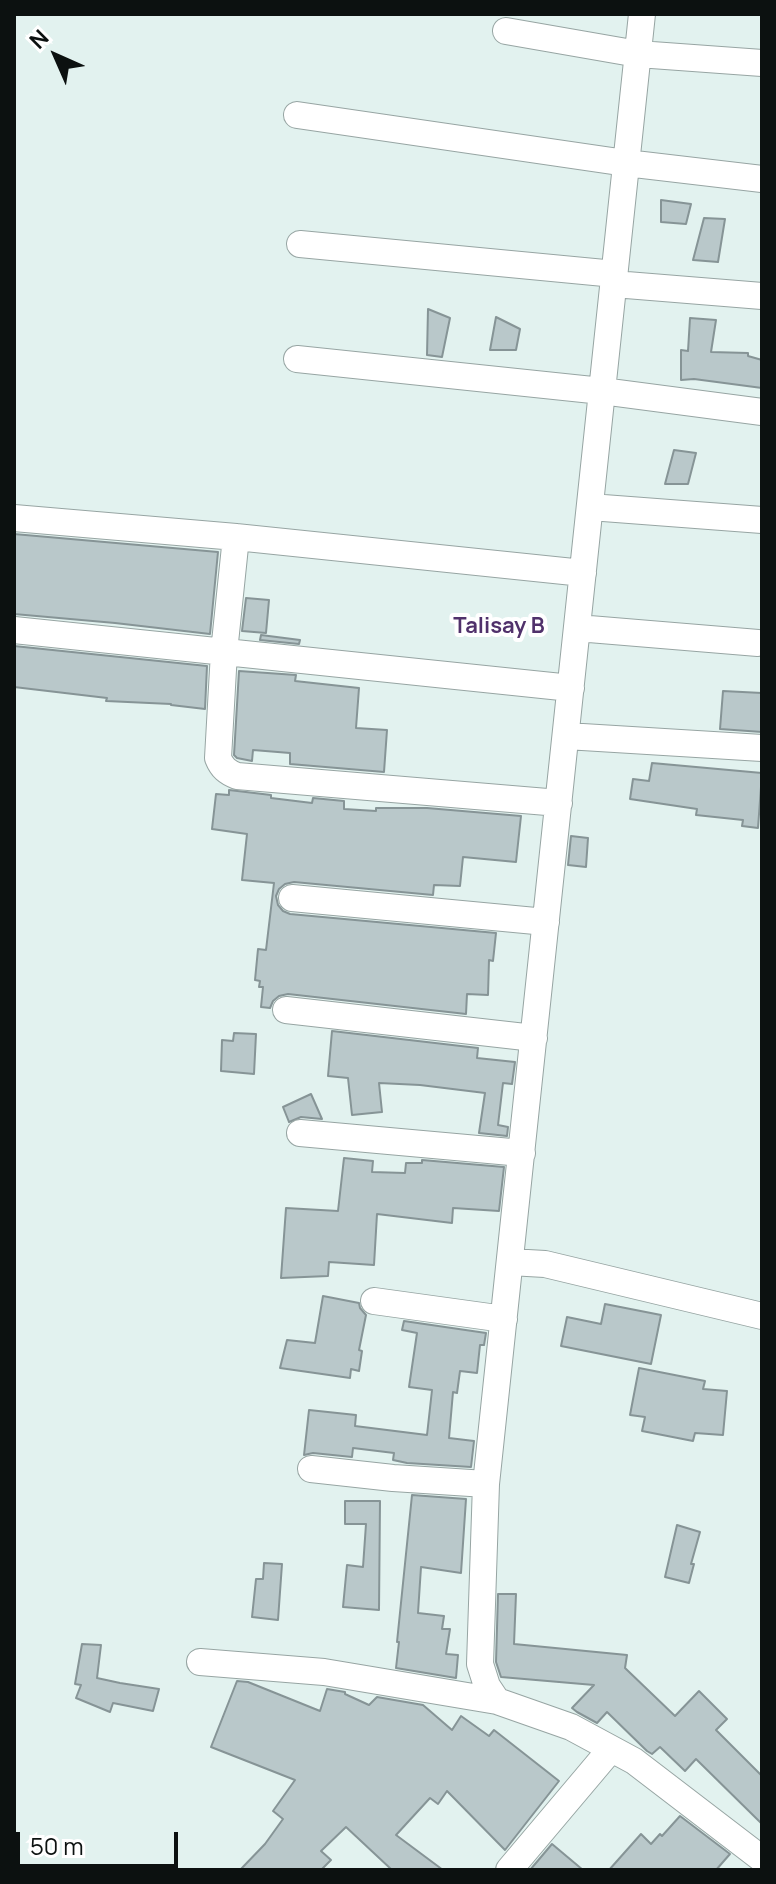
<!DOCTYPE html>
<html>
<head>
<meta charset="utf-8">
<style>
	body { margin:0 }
	#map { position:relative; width:776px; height:1884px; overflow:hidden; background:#e2f2ef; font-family:Manrope,sans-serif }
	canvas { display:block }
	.frame { position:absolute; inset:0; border:16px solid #0c1110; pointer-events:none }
	.north { position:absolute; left:16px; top:16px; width:80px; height:80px; -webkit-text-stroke:6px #fff; paint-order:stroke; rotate:315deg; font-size:22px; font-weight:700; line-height:32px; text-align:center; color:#0c1110 }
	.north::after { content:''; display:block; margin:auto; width:28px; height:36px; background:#0c1110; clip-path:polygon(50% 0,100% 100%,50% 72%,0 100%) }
	.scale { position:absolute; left:16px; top:1832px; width:162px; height:36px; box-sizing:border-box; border:4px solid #0c1110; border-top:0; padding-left:10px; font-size:24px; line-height:28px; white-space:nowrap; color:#0c1110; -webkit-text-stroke:6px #fff; paint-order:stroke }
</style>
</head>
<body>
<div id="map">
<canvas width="776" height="1884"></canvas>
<div class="frame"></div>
<div class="north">N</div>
<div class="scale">50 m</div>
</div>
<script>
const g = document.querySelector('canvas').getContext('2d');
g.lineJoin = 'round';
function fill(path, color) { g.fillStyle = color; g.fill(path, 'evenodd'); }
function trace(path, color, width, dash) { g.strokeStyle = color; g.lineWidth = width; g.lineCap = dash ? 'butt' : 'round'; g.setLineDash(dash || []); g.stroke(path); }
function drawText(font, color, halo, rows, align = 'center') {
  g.font = font + ' Manrope,sans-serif'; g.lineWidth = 8; g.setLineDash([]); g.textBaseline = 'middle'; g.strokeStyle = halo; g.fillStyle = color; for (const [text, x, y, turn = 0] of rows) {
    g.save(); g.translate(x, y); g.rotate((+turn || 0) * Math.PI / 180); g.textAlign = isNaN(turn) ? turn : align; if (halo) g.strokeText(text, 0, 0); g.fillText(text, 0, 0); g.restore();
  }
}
const building = new Path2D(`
	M661,200l30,4 -5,20 -25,-2z
	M704,218l21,1 -7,43 -25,-2z
	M428,309l22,9 -8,39 -15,-2z
	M496,317l24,12 -4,21h-26z
	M690,318l26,2 -5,32 37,1v3l14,4v28l-68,-9 -13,1v-30l7,1z
	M674,450l22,3 -8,31h-23z
	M14,534l204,18 -8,82 -95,-11 -101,-9z
	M246,598l23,2 -3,33 -24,-2z
	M261,635l39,5 -1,4 -39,-4z
	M14,646l193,20 -2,43 -34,-4v-1l-65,-3 1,-3 -93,-11z
	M239,671l57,4 -1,6 64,7 -3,40 31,2 -3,42 -94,-8v-11l-37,-3 -1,11 -15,-3 -3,-3z
	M723,691l39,2v39l-42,-3z
	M652,763l110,10 -4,55 -16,-2 1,-6 -47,-5 1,-6 -67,-10 3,-20 16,2z
	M229,790l42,5v3l41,5 1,-5 31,3v8l32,2v-3h51l94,8 -5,46 -53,-5 -3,29 -26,-1 -1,10 -139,-13 -9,2 -6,5 -3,7 2,9 5,6 7,3 206,19 -3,28 -4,-1 -1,35 -21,-1 -1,20 -178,-20 -9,2 -6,5 -3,7 -9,-1 2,-20h-4l1,-6 -5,-1 3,-31 8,1 8,-67 -32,-3 5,-46 -35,-5 4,-35 13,1z
	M571,836l17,2 -2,29 -18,-2z
	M332,1031l146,17 -1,10 38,4 -3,22 -9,-1 -5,42 10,2 -1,9 -28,-3 6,-40 -65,-8 -41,-2 3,29 -30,3 -4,-37 -20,-2z
	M234,1033l22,1 -2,40 -33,-3 1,-31 11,1z
	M311,1094l11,25 -21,-2 -12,5 -6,-15z
	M344,1158l29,3 -1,11 33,1 1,-10h16v-3l82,7 -5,44 -46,-3 -1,15 -75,-9 -3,51 -45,-3 -1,14 -47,2 5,-70 52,3z
	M323,1296l36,7 1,5 6,7 -7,35 3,1 -3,20 -8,-2 -1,9 -70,-10 7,-28 28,3z
	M605,1304l56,11 -10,49 -90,-18 6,-29 34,7z
	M404,1321l82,12 -2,12h-4l-3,28 -17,-2 -3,22 -4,-1 -4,46 25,3 -3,26 -64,-4 -14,-3 1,-7 -41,-5 -1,9 -39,-4 -9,2 5,-45 47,5 -1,11 72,9 5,-45 -23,-3 8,-54 -15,-3z
	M639,1368l66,13 -2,8 24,2 -4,44 -28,-2 -2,8 -51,-10 3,-14 -15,-2z
	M412,1495l54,4 -5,74 -40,-6 -3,46 26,3 -2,13h8l-4,25 12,1 -2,23 -60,-10 3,-26h-2z
	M345,1501h35l-1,109 -36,-3 4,-42 16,2 3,-43h-21z
	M677,1525l23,7 -9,32h3l-5,19 -24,-6z
	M264,1563l18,1 -4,56 -26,-3 4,-38h7z
	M498,1594h18l-2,50 113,11 -2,13 50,48 24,-25 28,28 -11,11 46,46v48l-66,-65 -11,12 -25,-24 -8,7 -5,-3 -40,-39 -10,11 -20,-11 -5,-4 22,-23 -93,-8 -5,-15z
	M82,1644l19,1 -4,33 23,5 39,6 -6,22 -40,-8 -3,9 -34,-14 5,-13 -6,-1z
	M237,1681l11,1 72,29 7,-22 18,3v2l24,11 8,-8 46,8 29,25 9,-14 28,20 5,-6 65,51 -54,69 -58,-59 -9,13 -8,-6 -34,37 47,35h-51l-46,-43 -25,24 10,9 -10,10h-81l25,-26 18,-25 -10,-8 22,-31 -84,-33z
	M680,1816l50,38 -14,16h-107l32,-36 10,10 9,-10 2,2z
	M552,1844l31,26h-53z`);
const minor = new Path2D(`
	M506,31l132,23 124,9
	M297,115l329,48 136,16
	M300,244l315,30
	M614,284l148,12
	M297,359l305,32 160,21
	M590,507l172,13
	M14,518l222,19 347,36
	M236,537l-12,115 -6,106c4,10 9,14 19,18l322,27
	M577,628l181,15
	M14,630l557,58
	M566,736l196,12
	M292,898l254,24
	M286,1010l248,28
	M300,1133l222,20
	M510,1262l35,2 217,52
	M374,1301l130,18
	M311,1469l82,9 93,6
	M200,1662l124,10 173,29 74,26 63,34 128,98
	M497,1701l-10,-15 -7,-22 6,-180 156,-1470
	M509,1870l102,-121`);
const neighbourhoodNames = [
	["Talisay B",499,627]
];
fill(building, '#b9c8ca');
trace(building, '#869496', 2);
trace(minor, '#97a5a3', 28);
trace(minor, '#fff', 26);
drawText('bold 22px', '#50316b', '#fff', neighbourhoodNames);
</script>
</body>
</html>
